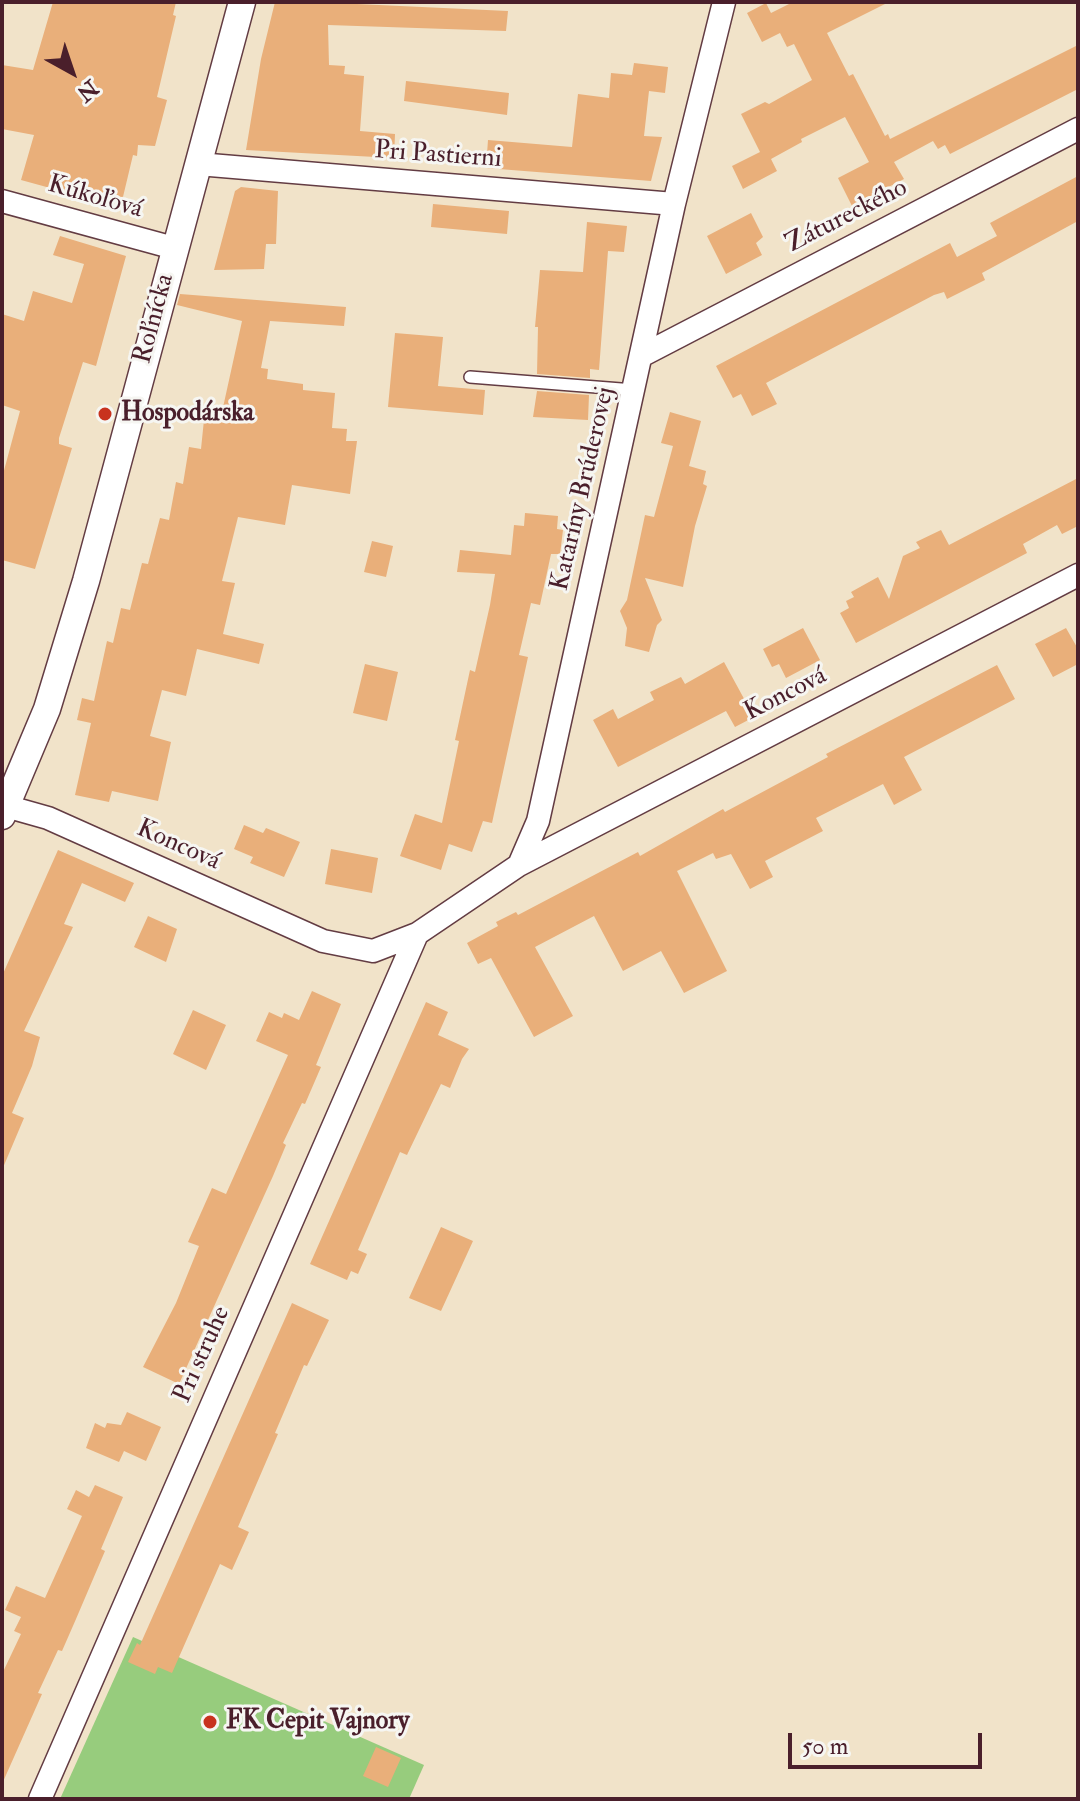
<!DOCTYPE html>
<html>
<head>
<meta charset="utf-8">
<style>
	body { margin:0 }
	#map { position:relative; width:1080px; height:1801px; overflow:hidden; background:#f1e3c9; font-family:"IM FELL Double Pica",serif }
	canvas { display:block }
	.frame { position:absolute; inset:0; border:4px solid #4a1f2b; pointer-events:none }
	.north { position:absolute; left:32px; top:32px; width:80px; height:80px; -webkit-text-stroke:6px #f6f6f2; paint-order:stroke; rotate:140deg; font-size:22px; font-weight:700; line-height:32px; text-align:center; color:#4a1f2b }
	.north::after { content:''; display:block; margin:auto; width:28px; height:36px; background:#4a1f2b; clip-path:polygon(50% 0,100% 100%,50% 72%,0 100%) }
	.scale { position:absolute; left:788px; top:1733px; width:194px; height:36px; box-sizing:border-box; border:4px solid #4a1f2b; border-top:0; padding-left:10px; font-size:24px; line-height:28px; white-space:nowrap; color:#4a1f2b; -webkit-text-stroke:6px #f6f6f2; paint-order:stroke }
</style>
</head>
<body>
<div id="map">
<canvas width="1080" height="1801"></canvas>
<div class="frame"></div>
<div class="north">N</div>
<div class="scale">50 m</div>
</div>
<script>
const g = document.querySelector('canvas').getContext('2d');
g.lineJoin = 'round';
function fill(path, color) { g.fillStyle = color; g.fill(path, 'evenodd'); }
function trace(path, color, width, dash) { g.strokeStyle = color; g.lineWidth = width; g.lineCap = dash ? 'butt' : 'round'; g.setLineDash(dash || []); g.stroke(path); }
function drawText(font, color, halo, rows, align = 'center') {
  g.font = font + ' "IM FELL Double Pica",serif'; g.lineWidth = 6; g.setLineDash([]); g.textBaseline = 'middle'; g.strokeStyle = halo; g.fillStyle = color; for (const [text, x, y, turn = 0] of rows) {
    g.save(); g.translate(x, y); g.rotate((+turn || 0) * Math.PI / 180); g.textAlign = isNaN(turn) ? turn : align; if (halo) g.strokeText(text, 0, 0); g.fillText(text, 0, 0); g.restore();
  }
}
const green = new Path2D(`
	M133,1637l291,128 -15,34h-349z`);
const building = new Path2D(`
	M53,2h123l-3,13 3,1 -19,81 10,3 -12,46 -17,-1 -1,11 -4,-1 -11,46 -49,-10 -1,3 -51,-14 13,-45 -32,-6v-64l31,5z
	M275,2h39l194,9 -2,20 -178,-6 1,40 16,1 -1,8 20,2 -4,55 35,3 -1,24 -148,-8 15,-91z
	M793,2h96l-62,31 22,43 4,-2 32,62 3,-2 2,5 188,-94v44l-128,65 -5,-9 -7,4 -5,-8 -39,21 10,17 -52,27 -14,-28 31,-16 -24,-45 -44,22 1,3 -31,17 6,12 -34,18 -11,-23 28,-14 -19,-38 24,-12 4,2 43,-24 -18,-36 -7,3 -7,-14 -18,9 -15,-29 19,-10 5,10z
	M634,63l34,4 -3,26 -16,-2 -5,45 18,1 -11,44 -165,-13 2,-28 84,7 6,-53 31,4 2,-25 21,2z
	M406,81l103,12 -2,22 -103,-14z
	M1078,176v45l-96,52 3,7 -38,19 -3,-7 -10,3 -168,88 11,21 -25,12 -11,-22 -8,4 -17,-32 234,-123 7,14 40,-21 -7,-13z
	M241,187l37,4 -2,53h-10l-2,25 -50,1 21,-79z
	M433,204l76,7 -2,23 -76,-7z
	M751,213l12,24 -7,6 6,12 -36,19 -19,-38z
	M587,222l40,4 -3,26 -16,-1 -9,119 -9,-1v9l-53,-4 1,-47h-3l5,-57 43,2z
	M60,236l66,20 -30,110 -13,-4 -24,76v6l13,4 -37,121 -33,-9v-82l18,-67 -18,-6v-91l22,7 9,-30 39,12 12,-39 -31,-9z
	M180,294l166,13 -2,19 -74,-5 -9,47 7,1 -1,10 36,5v6l32,3 -3,35 15,1 -1,12h11l-7,53 -58,-9 -7,40 -47,-8 -16,64 13,2 -12,51 41,10 -5,20 -62,-15 -11,47 -24,-6 -12,46 21,6 -13,59 -46,-10 -3,11 -34,-7 16,-72 -14,-3 5,-22 12,3 13,-60 6,2 8,-35 9,2 12,-47 6,1 12,-46 9,2 7,-38 7,2 6,-37 12,2 4,-39 17,2 20,-91 -65,-16z
	M395,333l48,4 -5,49 47,4 -2,25 -95,-8z
	M537,391l52,4 -1,25 -55,-3z
	M670,412l31,9 -12,45 17,5 -3,13 4,2 -12,40 -12,61 -38,-9 17,42 -5,5 -8,27 -24,-6 2,-18 -7,-17 7,-11 18,-85 9,2 19,-71 -12,-3z
	M1078,478v48l-16,8 -5,-9 -34,19 4,9 -171,90 -16,-30 9,-5 -3,-7 8,-4 -3,-5 27,-15 11,22 14,-43 17,-8 -4,-6 25,-12 8,15z
	M525,513l33,3 -1,13 6,1 -3,24h-9l-11,51 -9,-2 -12,52 9,2 -36,166 -9,-2 -11,31 -23,-8 -8,26 -41,-14 15,-42 27,9 17,-82 -4,-1 15,-70 5,2 15,-67 5,-31 -38,-2 3,-22 51,5 3,-30 10,1z
	M372,541l21,5 -7,31 -22,-5z
	M803,628l17,32 -34,18 -7,-14 -7,3 -9,-18z
	M1066,628l12,21v15l-25,13 -18,-33z
	M724,662l30,55 -19,10 -9,-16 -108,56 -25,-47 20,-11 5,10 36,-19 -4,-8 31,-15 4,7z
	M365,664l33,8 -11,49 -34,-8z
	M997,665l18,34 -111,58 18,33 -28,15 -11,-21 -67,34 7,13 -58,30 8,16 -23,12 -19,-35 -15,5 -3,-6 -36,18 50,100 -43,22 -23,-42 -38,20 -29,-55 -59,31 38,69 -39,21 -43,-79 -13,6 -11,-21 31,-17 -2,-4 20,-10 2,3 120,-63 2,4 83,-47 2,3 103,-55 -2,-3z
	M244,825l19,8 3,-5 34,14 -16,35 -34,-14 3,-6 -19,-8z
	M331,849l47,9 -6,35 -47,-9z
	M58,850l76,33 -9,19 -43,-19 -18,41 9,3 -49,104 16,6 -8,29 -20,47 12,5 -22,52v-194z
	M148,916l29,13 -11,33 -32,-15z
	M312,991l29,13 -25,61 5,2 -16,37 -3,-1 -19,40 3,2 -13,31 -94,208 -36,-17 33,-64 23,-57 -11,-4 24,-54 14,6 62,-139 -32,-14 13,-29 13,6 2,-5 15,7z
	M426,1002l22,10 -10,23 31,14 -7,10 -12,29 -9,-4 -34,71 -7,-3 -42,98 9,4 -9,20 -7,-3 -4,9 -37,-16z
	M193,1010l33,15 -20,45 -33,-16z
	M441,1227l32,14 -32,70 -32,-13z
	M292,1303l37,17 -22,46 -3,-1 -29,68 3,1 -40,93 11,5 -17,38 -12,-6 -48,109 -14,-6 -3,7 -27,-12 9,-19 3,2z
	M127,1412l34,15 -15,34 -22,-10 -5,11 -33,-14 9,-25 10,5 2,-5 14,2z
	M95,1485l28,12 -22,52 4,2 -29,68 -14,32 -4,-1 -20,43 4,1 -40,90v-110l19,-40 -7,-3 7,-14 -16,-7 11,-24 29,12 37,-82 -15,-7 9,-19 13,7z
	M376,1747l25,11 -13,29 -25,-11z`);
const service = new Path2D(`
	M470,377l164,13`);
const minor = new Path2D(`
	M198,164l476,40
	M2,201l172,47
	M643,355l435,-226
	M2,805l46,13 275,123 50,10 44,-17 102,-69 19,-44 136,-617 50,-202
	M519,865l559,-290
	M40,1799l377,-865`);
const tertiary = new Path2D(`
	M2,816l45,-107 39,-128 156,-579`);
const markers = [
	[105,414,8,"#c8321e"],
	[210,1722,8,"#c8321e"]
];
const streetNames = [
	["Pri Pastierni",438,156,4],
	["Kúkoľová",95,198,16],
	["Zátureckého",847,217,-27],
	["Roľnícka",155,319,-75],
	["Kataríny Brúderovej",584,489,-77],
	["Koncová",786,695,-27],
	["Koncová",178,846,24],
	["Pri struhe",203,1355,-66]
];
const poiNames = [
	["Hospodárska",121,414],
	["FK Cepit Vajnory",226,1722]
];
fill(green, '#97cc7d');
fill(building, '#e9af7a');
trace(service, '#633c43', 14);
trace(minor, '#633c43', 25);
trace(tertiary, '#633c43', 29);
trace(service, '#fff', 11);
trace(minor, '#fff', 22);
trace(tertiary, '#fff', 26);
for (const [x, y, r, color] of markers) { const dot = new Path2D(); dot.arc(x, y, r, 0, 2 * Math.PI); g.fillStyle = color; g.fill(dot); trace(dot, '#f6f6f2', 3); }
drawText('26px', '#4a1f2b', '#f6f6f2', streetNames);
drawText('bold 26px', '#4a1f2b', '#f6f6f2', poiNames, 'left');
</script>
</body>
</html>
